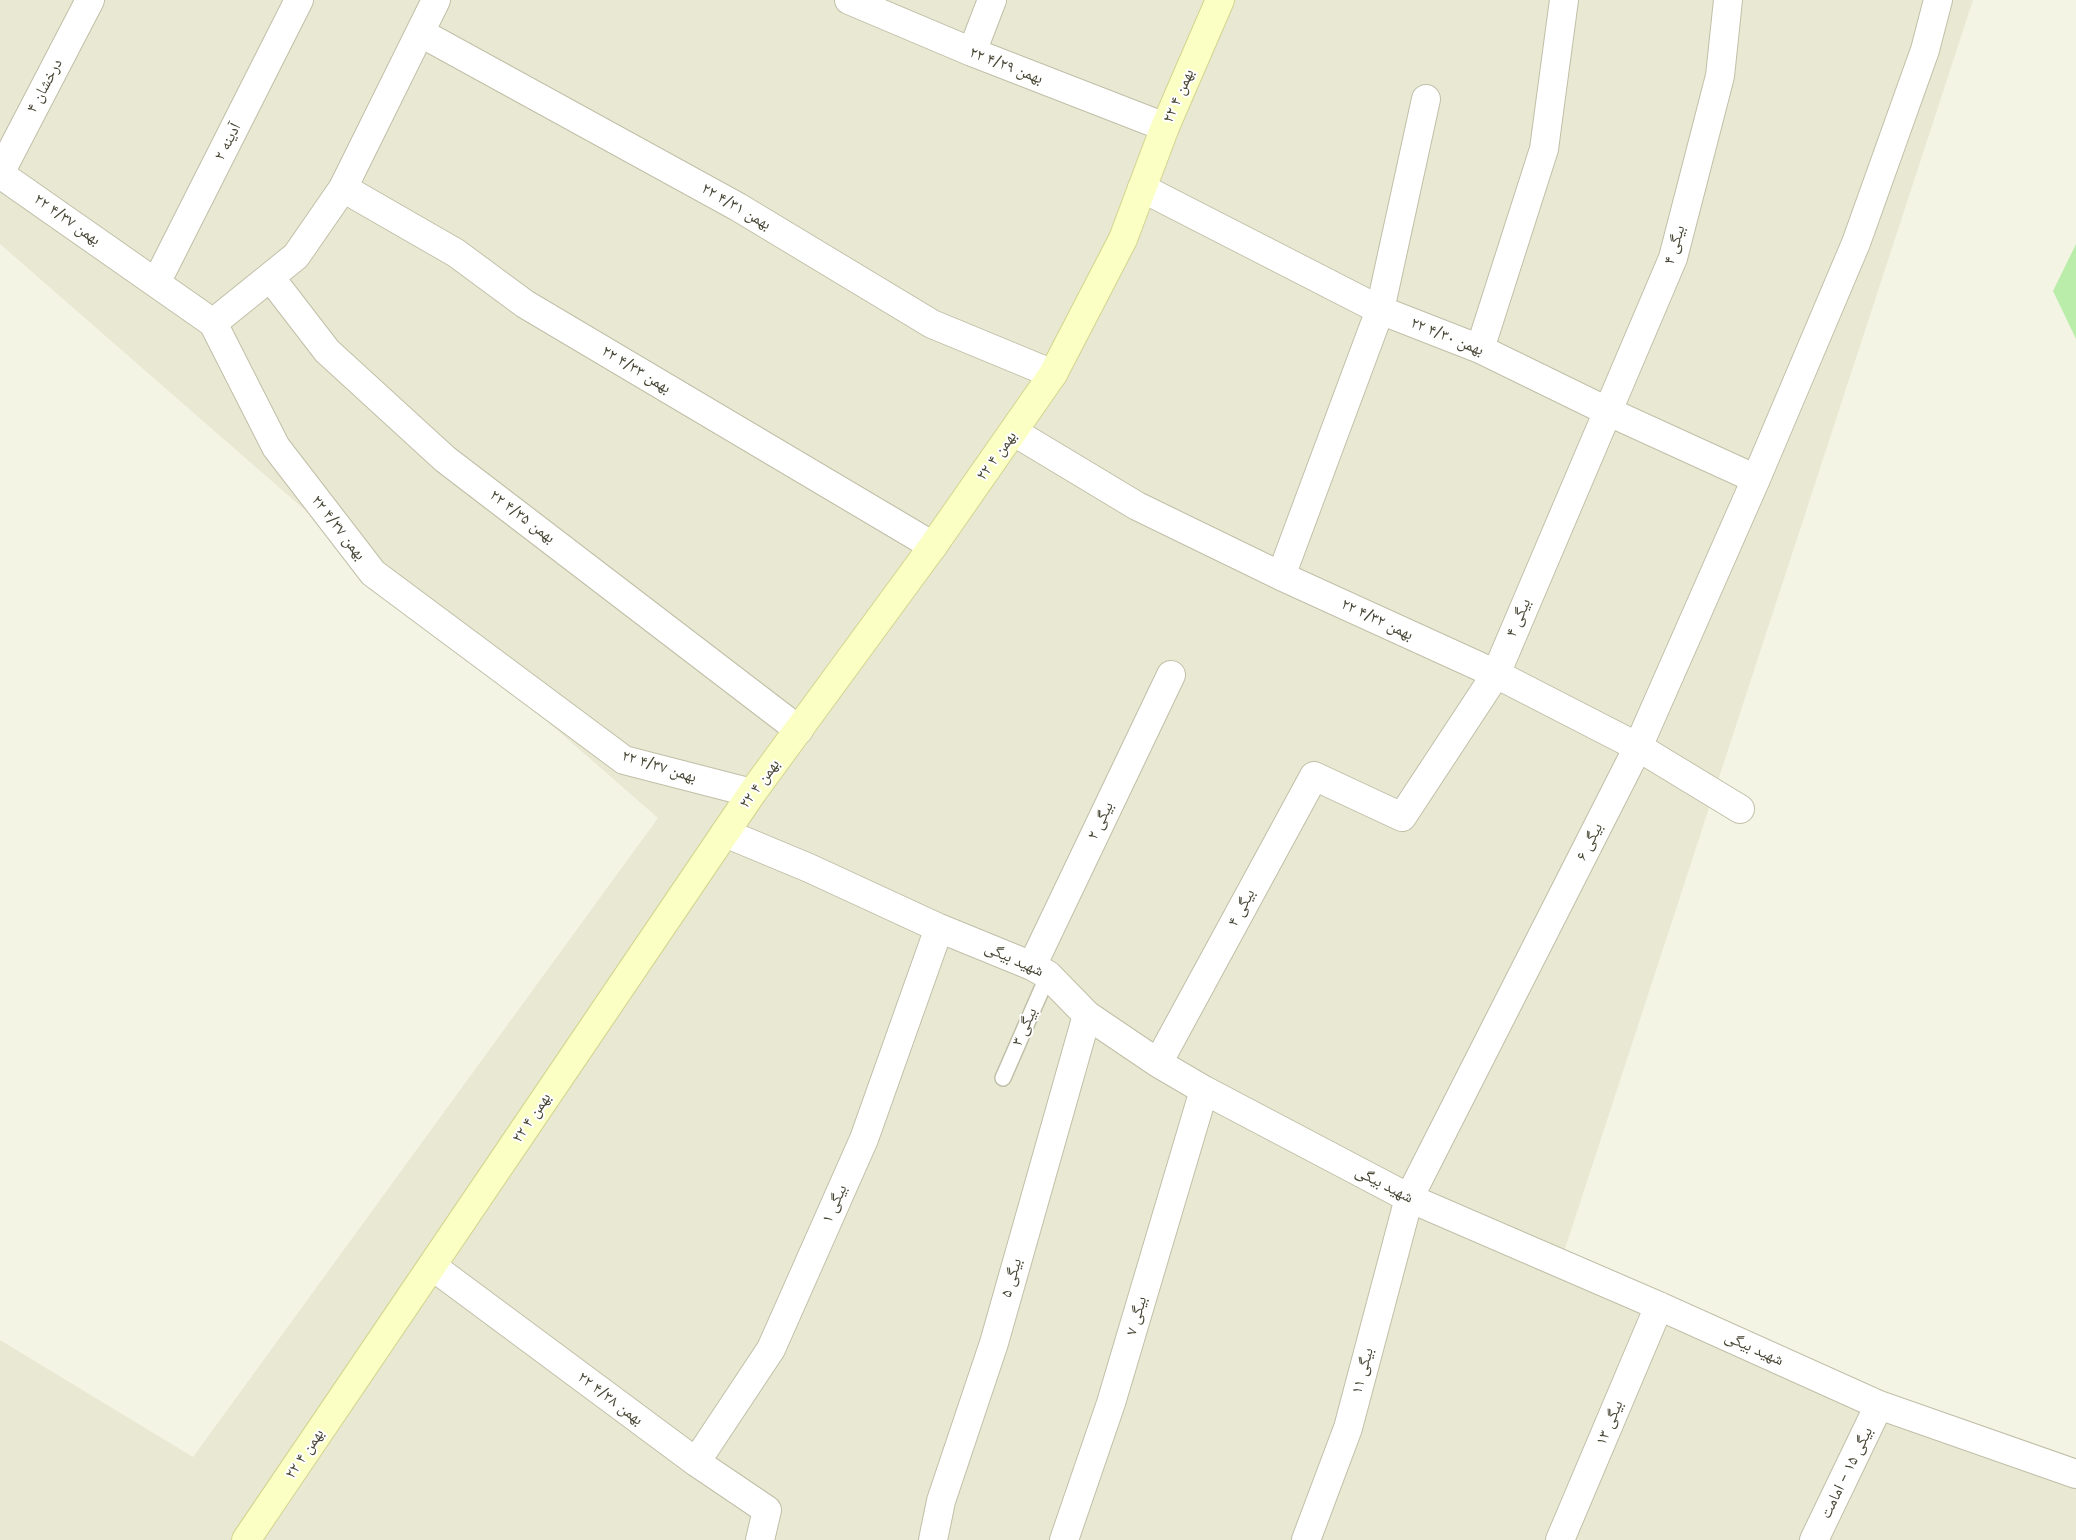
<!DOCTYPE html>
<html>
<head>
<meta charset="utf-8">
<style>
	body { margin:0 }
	canvas { display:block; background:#f4f4e5 }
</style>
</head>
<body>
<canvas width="2076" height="1540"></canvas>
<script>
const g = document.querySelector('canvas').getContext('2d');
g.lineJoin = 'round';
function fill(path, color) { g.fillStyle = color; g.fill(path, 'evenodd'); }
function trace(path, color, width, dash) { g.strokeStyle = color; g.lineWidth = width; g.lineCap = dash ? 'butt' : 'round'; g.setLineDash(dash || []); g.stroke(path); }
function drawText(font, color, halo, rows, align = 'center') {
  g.font = font + ' "DM Sans","Noto Naskh Arabic",sans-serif'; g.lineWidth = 4; g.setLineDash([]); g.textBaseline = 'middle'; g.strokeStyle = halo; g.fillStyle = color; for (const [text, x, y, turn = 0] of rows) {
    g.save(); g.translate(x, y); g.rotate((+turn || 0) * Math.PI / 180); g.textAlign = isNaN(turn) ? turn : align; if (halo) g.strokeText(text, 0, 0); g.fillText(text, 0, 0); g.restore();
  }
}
const residential = new Path2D(`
	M0,0h1973l-409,1252 512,228v60h-2076v-200l193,117 465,-639 -658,-574z`);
const green = new Path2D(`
	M2076,244v95l-23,-48z`);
const lane = new Path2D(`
	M1003,1078l45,-103`);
const street = new Path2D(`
	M849,0l123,52 193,75
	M421,33l317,174 194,117 121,50
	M972,52l20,-52
	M0,173l90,-173
	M0,174l213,149 63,124 97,126 251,187 128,33
	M343,188l113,65 69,51 408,242
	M1142,188l238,122 100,39 127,62 149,68
	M270,277l57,74 118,108 354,271
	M156,283l143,-283
	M213,323l83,-67 47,-68 93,-188
	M1480,349l64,-200 20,-149
	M1014,432l123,74 144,70 215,98 142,73 102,62
	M1281,576l99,-266 46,-211
	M725,833l84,35 130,60 93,38 16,9 39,40 71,48 46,27 205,108 250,108 220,99 197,69
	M1032,966l139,-291
	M1158,1063l156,-287 88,41 94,-143 177,-416 47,-182 8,-76
	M432,1266l264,196 71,48 -7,30
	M696,1462l75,-113 93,-210 75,-211
	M933,1540l8,-39 53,-158 93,-328
	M1064,1540l47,-137 93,-313
	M1306,1540l42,-112 61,-230 229,-451 118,-268 100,-236 69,-193 13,-50
	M1560,1540l99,-234
	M1814,1540l65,-135`);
const secondary = new Path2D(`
	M246,1540l506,-747 181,-247 120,-172 70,-135 42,-112 55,-127`);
const streetNames = [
	["۲۲ بهمن ۴/۲۹",1006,66,21],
	["درخشان ۴",45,86,-62],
	["۲۲ بهمن ۴",1179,96,-67],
	["آدینه ۲",228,142,-63],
	["۲۲ بهمن ۴/۳۱",736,207,30],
	["۲۲ بهمن ۴/۳۷",67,220,35],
	["بیگی ۴",1675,245,-73],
	["۲۲ بهمن ۴/۳۰",1447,337,22],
	["۲۲ بهمن ۴/۳۳",636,370,31],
	["۲۲ بهمن ۴",997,456,-54],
	["۲۲ بهمن ۴/۳۵",522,517,37],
	["۲۲ بهمن ۴/۳۷",338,528,52],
	["بیگی ۴",1519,618,-67],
	["۲۲ بهمن ۴/۳۲",1377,620,25],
	["۲۲ بهمن ۴/۳۷",659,767,17],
	["۲۲ بهمن ۴",760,784,-54],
	["بیگی ۲",1101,821,-64],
	["بیگی ۶",1590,842,-63],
	["بیگی ۴",1242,908,-62],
	["شهید بیگی",1014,960,24],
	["بیگی ۳",1025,1027,-66],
	["۲۲ بهمن ۴",532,1118,-56],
	["شهید بیگی",1384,1185,27],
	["بیگی ۱",835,1204,-66],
	["بیگی ۵",1012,1278,-74],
	["بیگی ۷",1137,1316,-74],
	["شهید بیگی",1754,1349,24],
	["بیگی ۱۱",1363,1371,-75],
	["۲۲ بهمن ۴/۳۸",610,1399,37],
	["بیگی ۱۳",1610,1423,-67],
	["۲۲ بهمن ۴",305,1454,-56],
	["بیگی ۱۵ - امامت",1847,1473,-64]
];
fill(residential, '#e9e8d3');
fill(green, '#bbedaa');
trace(lane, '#c1bfa7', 18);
trace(street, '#c1bfa7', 30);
trace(secondary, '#d3d58e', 30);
trace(lane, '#fff', 15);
trace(street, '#fff', 28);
trace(secondary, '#fcffc4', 28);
drawText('16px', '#474534', '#fff', streetNames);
</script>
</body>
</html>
